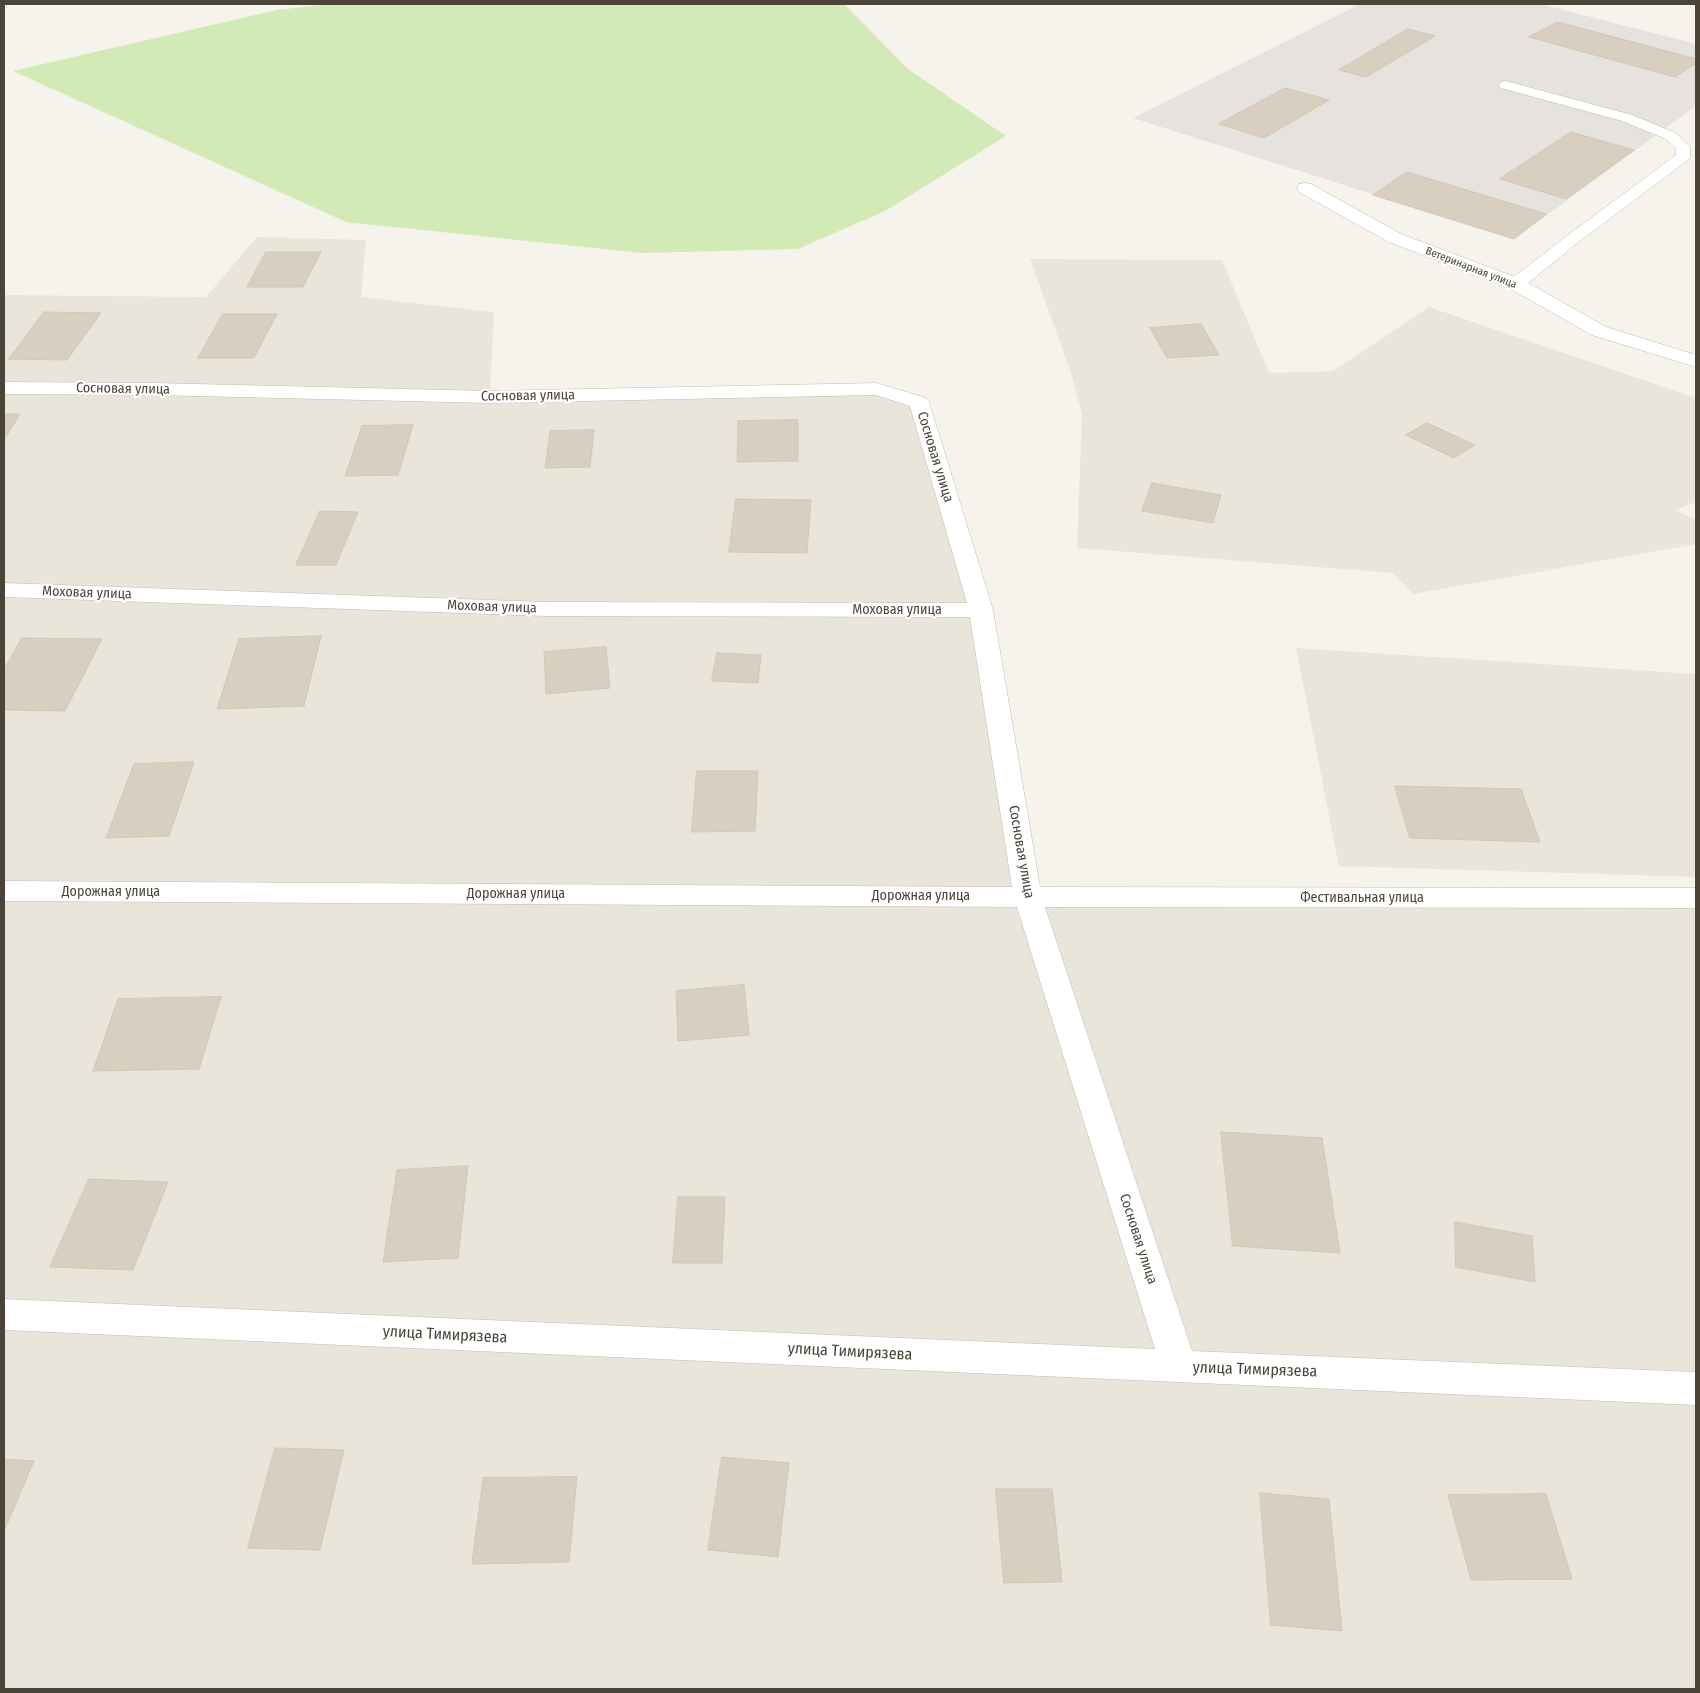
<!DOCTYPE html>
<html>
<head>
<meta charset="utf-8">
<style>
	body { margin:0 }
	#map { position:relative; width:1700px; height:1693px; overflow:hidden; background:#f6f3ec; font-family:"Fira Sans Condensed",sans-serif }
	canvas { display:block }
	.frame { position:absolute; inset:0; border:5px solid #4b4439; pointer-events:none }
</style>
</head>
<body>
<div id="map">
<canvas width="1700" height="1693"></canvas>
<div class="frame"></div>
</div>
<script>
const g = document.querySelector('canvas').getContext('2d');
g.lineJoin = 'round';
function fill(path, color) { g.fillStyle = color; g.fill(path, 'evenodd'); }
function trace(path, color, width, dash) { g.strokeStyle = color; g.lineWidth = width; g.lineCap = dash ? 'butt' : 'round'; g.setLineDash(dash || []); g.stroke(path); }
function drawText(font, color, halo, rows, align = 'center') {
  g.font = font + ' "Fira Sans Condensed",sans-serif'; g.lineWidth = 4.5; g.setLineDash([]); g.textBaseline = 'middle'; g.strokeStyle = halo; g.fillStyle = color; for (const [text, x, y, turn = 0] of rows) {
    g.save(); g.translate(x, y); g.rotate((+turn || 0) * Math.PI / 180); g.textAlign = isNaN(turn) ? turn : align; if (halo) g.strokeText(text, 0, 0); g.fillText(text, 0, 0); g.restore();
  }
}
const residential = new Path2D(`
	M257,237l109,3 -5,57 133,15 -4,84 387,-7 42,13 62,208 47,287 668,1v791h-1692v-1394l202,2z
	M1030,259l192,1 47,113 64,-2 96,-64 267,91v104l-21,8 21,10v24l-283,50 -20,-21 -316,-25 5,-134 -11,-41z
	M1296,648l400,26v203l-357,-11z`);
const industrial = new Path2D(`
	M1360,4h180l156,40v62l-182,133 -381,-121z`);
const green = new Path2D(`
	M330,4h514l64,65 98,67 -121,75 -87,38 -156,4 -296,-31 -333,-151 264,-61z`);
const building = new Path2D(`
	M1558,22l138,37v4l-21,14 -146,-40z
	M1408,29l27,7 -69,41 -27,-7z
	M1285,88l44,12 -65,38 -45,-14z
	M1571,132l63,18 -68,49 -66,-20z
	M1407,172l139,42 -32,25 -141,-44z
	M266,252h55l-18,35h-56z
	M44,312l57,1 -34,47 -58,-1z
	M223,314h54l-23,44h-56z
	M1201,324l18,31 -52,3 -17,-30z
	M4,414h16l-16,26z
	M798,420v41l-61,1 1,-41z
	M1427,423l48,22 -21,13 -48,-23z
	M413,425l-15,50 -53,1 17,-50z
	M594,430l-4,37 -45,1 5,-37z
	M1152,483l69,12 -8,28 -71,-12z
	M736,499l75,1 -4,53 -78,-1z
	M320,511l38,1 -22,53h-40z
	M321,636l-17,70 -87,3 22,-70z
	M22,638l80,1 -37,72 -61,-1v-40z
	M606,647l4,41 -64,6 -2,-42z
	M717,653l44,2 -3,28 -46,-2z
	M194,762l-25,74 -63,2 28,-74z
	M697,771h61l-3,60 -63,1z
	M1395,786l126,3 19,53 -130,-4z
	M744,985l5,50 -71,6 -2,-50z
	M221,997l-22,72 -106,2 25,-72z
	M1221,1132l101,6 18,115 -107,-7z
	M468,1166l-10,92 -75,4 14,-92z
	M89,1179l79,3 -35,88 -83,-3z
	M678,1197h47l-3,66h-49z
	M1455,1222l77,14 3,46 -79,-15z
	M275,1448l69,2 -24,100 -72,-2z
	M722,1457l67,6 -11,94 -70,-7z
	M4,1459l30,2 -30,70z
	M577,1477l-8,85 -97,2 11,-86z
	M996,1489h56l10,93 -58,1z
	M1260,1493l69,6 13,132 -71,-6z
	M1546,1494l26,85 -101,1 -23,-85z`);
const service = new Path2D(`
	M1506,81l126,34 44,18 14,14v10l-2,3 -112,84 -54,44h-12l-2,-4 2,-4 54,-42 112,-83v-7l-10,-9 -44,-18 -121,-33 -2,-3 2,-3z`);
const minor = new Path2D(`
	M1305,183l6,1 90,50 122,46 83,47 90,28v12l-104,-32 -83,-47 -120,-46 -90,-50 -2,-4 2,-4z
	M4,382l149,1 337,8 387,-8 49,15 3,4 64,208 47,277 656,1v20l-651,-1 147,444 504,21v33l-1692,-75v-31l1151,50 -138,-442 -1013,-6v-20l1008,6 -42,-270 -423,-1 -543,-19v-14l543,19 420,1 -57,-197 -34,-11 -386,8 -337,-8 -149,-1z`);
const farStreetnames = [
	["Ветеринарная улица",1471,268,21]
];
const streetNames = [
	["Сосновая улица",123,389,1],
	["Сосновая улица",528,396,-1],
	["Сосновая улица",935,457,73],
	["Моховая улица",87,593,2],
	["Моховая улица",492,607,2],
	["Моховая улица",897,610],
	["Сосновая улица",1021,852,80],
	["Дорожная улица",111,892],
	["Дорожная улица",516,894],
	["Дорожная улица",921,896],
	["Фестивальная улица",1362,898],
	["Сосновая улица",1138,1239,72]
];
const nearStreetnames = [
	["улица Тимирязева",445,1335,3],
	["улица Тимирязева",850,1352,3],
	["улица Тимирязева",1255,1370,2]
];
fill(residential, '#eae5da');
fill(industrial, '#e6e2dd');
fill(green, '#d2eab5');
fill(building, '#d8cfc1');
trace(building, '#d3c7b4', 1);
trace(service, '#c2bbae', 1);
trace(minor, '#c2bbae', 1);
fill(service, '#fff');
fill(minor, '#fff');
drawText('11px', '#4b4439', '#fff', farStreetnames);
drawText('14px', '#4b4439', '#fff', streetNames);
drawText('16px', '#4b4439', '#fff', nearStreetnames);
</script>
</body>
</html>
